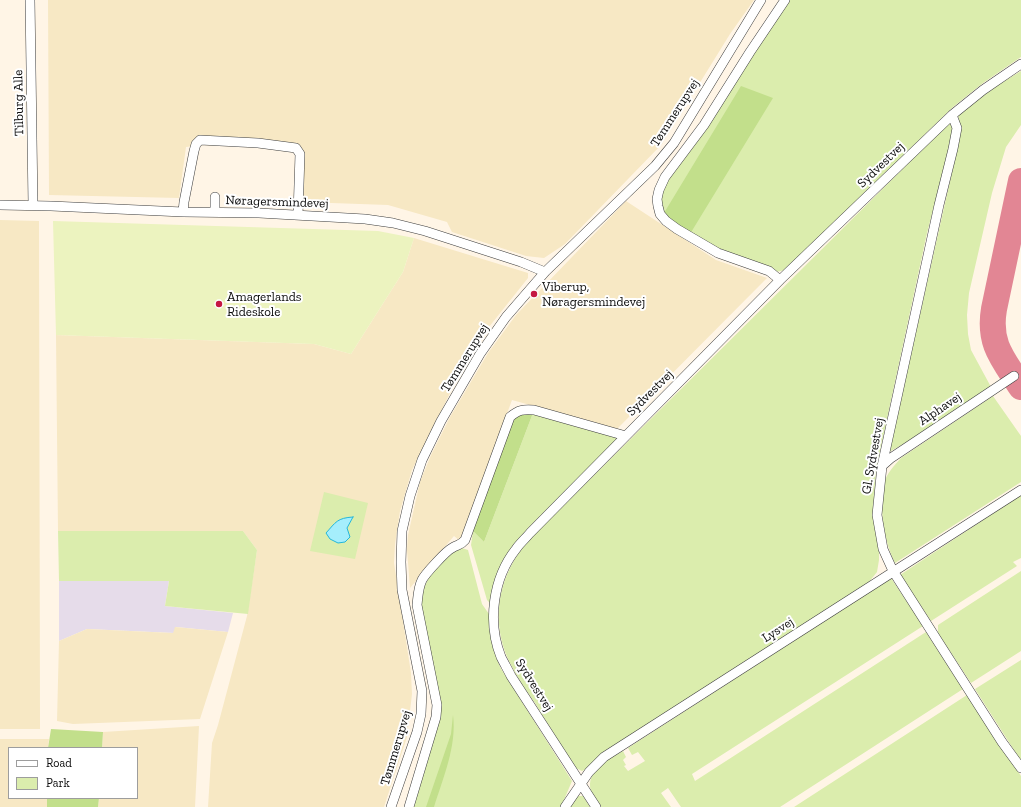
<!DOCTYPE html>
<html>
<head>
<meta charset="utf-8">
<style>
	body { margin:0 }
	#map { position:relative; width:1021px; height:807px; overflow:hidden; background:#fff5e6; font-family:"Zilla Slab",serif }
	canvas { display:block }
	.legend { position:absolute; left:8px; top:747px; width:130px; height:52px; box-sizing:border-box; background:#fff; border:1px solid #9d9d9d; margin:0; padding:5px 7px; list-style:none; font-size:12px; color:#0a0a0a }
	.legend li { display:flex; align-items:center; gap:8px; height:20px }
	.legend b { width:20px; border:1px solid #9d9d9d }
</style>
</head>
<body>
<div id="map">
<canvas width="1021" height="807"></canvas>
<ul class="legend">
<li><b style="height:5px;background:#fff"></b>Road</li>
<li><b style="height:11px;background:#dbedad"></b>Park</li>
</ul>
</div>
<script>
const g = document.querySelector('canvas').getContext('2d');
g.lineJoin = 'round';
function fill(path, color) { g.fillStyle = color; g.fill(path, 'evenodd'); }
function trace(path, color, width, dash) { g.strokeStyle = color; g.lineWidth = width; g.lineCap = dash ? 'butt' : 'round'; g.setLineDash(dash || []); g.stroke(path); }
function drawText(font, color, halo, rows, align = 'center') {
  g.font = font + ' "Zilla Slab",serif'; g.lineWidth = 4; g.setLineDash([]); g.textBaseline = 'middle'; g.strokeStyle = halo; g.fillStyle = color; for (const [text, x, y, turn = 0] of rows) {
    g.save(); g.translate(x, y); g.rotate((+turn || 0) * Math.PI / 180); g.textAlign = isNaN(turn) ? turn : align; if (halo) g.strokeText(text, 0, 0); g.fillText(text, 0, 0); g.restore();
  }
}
const industrial = new Path2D(`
	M59,581h110l-4,25 68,7 -5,19 -52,-5 -2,6 -87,-4 -28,12z`);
const farmland = new Path2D(`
	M48,0h706l-24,34 -68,110 -97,100 -21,14 -18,-2 -74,-24 -5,-10 -59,-17 -85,-3 -1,-51 -37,-4 -61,-2 -18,2 -7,51 -130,-3z
	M626,201l90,59 51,18 -150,151 -105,-29 -52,141 -6,-5 -44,52 -3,-38 1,-15 12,-53 11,-27 19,-38 38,-64 28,-38z
	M0,220l39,1 1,508h-40z
	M414,238l114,35v5l-47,59 -25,44 -44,89 -12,41 -5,33 -1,19 17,110 1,21 -5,43 -23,70h-176l4,-64 6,-18 29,-109 10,-66 -14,-19h-185l-2,-196 258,9 37,10 52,-82z
	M175,627l53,5 -28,87 -127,5 -16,-3 2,-80 28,-12 86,4z
	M199,726l-4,81h-97l1,-9h38v-50h-35l1,-16z
	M0,739h49l-1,9h-39v50h38v9h-47z`);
const green = new Path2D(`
	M789,0h232v57l-38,26 -30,24 -168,163 -9,2 -59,-22 -39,-23 -17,-17 1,-18 5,-13z
	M1021,71v54l-15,22 -14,46 -23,100 -2,22 1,19 3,16 20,37 -84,55 -18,10 66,-293 6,-29 -3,-15 37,-28z
	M949,123l3,3 1,8 -26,99 -51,237 -3,42 6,33v15l-2,12 -8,10 -272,176 -11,11 -4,2 -6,-3c-14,-22 -28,-43 -41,-65 -10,-14 -20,-29 -27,-44 -17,-39 -10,-79 15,-112 6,-7 13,-14 19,-20z
	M993,396l28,40v46l-126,81c-11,-22 -16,-54 -11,-79 2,-10 10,-18 17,-26z
	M533,413l85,25 -89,89c-23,27 -32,40 -39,76l-3,-3 -16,-55 2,-14 11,11z
	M324,492l44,11 -13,56 -45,-8z
	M1021,495v63l-8,4 4,4 -86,55 -31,-46z
	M58,531h185l14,19 -9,64 -83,-8 4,-25h-110z
	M462,548l6,2 14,54 7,10v10l4,23 7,20 72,114 -11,26h-149l24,-77 -14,-119 -1,-17 11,-23 21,-21z
	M1021,571v80l-50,32 -33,-50v-8z
	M891,578l32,48 -231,148 3,7 231,-149 37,57 -183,118h-99l-13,-19 -7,5 10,14h-70c-3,-5 -9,-11 -10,-16 -6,-20 18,-32 32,-40l3,6 -3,3 3,5 -2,1 4,5 17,-10 -7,-9 -6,3 -4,-7z
	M1021,660v101l-46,-72z
	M967,695l54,81v31h-227z
	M577,796h6l7,11h-20z`);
const forest = new Path2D(`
	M741,86l32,12 -83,136 -26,-21z
	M519,413h14l-49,129 -11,-11 41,-114z
	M453,715c4,31 -10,63 -19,92h-8l25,-73z
	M51,729l52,3 -1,16h-54z
	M47,798h52l-1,9h-51z`);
const pitch = new Path2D(`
	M53,221l325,10 36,7 -11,34 -52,82 -37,-10 -258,-9z`);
const water = new Path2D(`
	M353,517l-6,11 3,9 -5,5 -7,1 -8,-4 -4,-6c10,-11 11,-15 27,-16z`);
const taxiway = new Path2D(`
	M1021,181l-27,128c-6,35 9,50 27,78`);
const minor = new Path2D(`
	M30,0l3,205
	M952,115l5,13 -4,21 -14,56 -57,261 -5,49 6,34 10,22 109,171 19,26
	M215,197v15
	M0,205l51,1 132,6 76,1 106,6 28,4 32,8 96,31 24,10
	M183,212l1,-10 10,-51 2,-7 4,-4 58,3 38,5 4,6 -2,61
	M780,280l-11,-9 -51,-18 -41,-24 -11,-8 -6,-7 -2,-8 -1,-7 2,-9 6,-13 39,-52 46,-73 35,-52
	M882,466l9,-8 123,-82
	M391,807l26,-75 4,-18 1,-23 -20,-101 -1,-28 1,-31 8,-35 12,-36 19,-39 39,-67 26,-37 39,-45 110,-106 19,-23 87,-143
	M409,807l27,-90 1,-12 -20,-100c1,-8 1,-17 5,-25 3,-6 24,-29 30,-32 6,-4 8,-2 13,-8l45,-123c8,-7 13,-8 24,-7l92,26
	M565,807l24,-35 15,-15 417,-267
	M596,807l-85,-131c-3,-6 -7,-13 -10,-19 -14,-35 -8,-79 15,-108 4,-6 10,-11 14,-16l250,-253 172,-165 31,-25 38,-26`);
const markers = [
	[534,294,4,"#c51642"],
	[219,304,4,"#c51642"]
];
const streetNames = [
	["Tilburg Alle",19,103,-91],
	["Tømmerupvej",675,113,-57],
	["Sydvestvej",881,165,-44],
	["Nøragersmindevej",277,202,2],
	["Tømmerupvej",465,358,-58],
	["Sydvestvej",650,393,-45],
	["Alphavej",940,409,-34],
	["Gl. Sydvestvej",873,456,-80],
	["Lysvej",778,630,-33],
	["Sydvestvej",534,685,58],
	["Tømmerupvej",396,748,-73]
];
const poiNames = [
	["Viberup,",542,287],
	["Nøragersmindevej",542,302],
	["Amagerlands",227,297],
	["Rideskole",227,312]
];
fill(industrial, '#e6dcea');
fill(farmland, '#f7e8c4');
fill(green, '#dbedad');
fill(forest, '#c2df8b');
fill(pitch, '#ecf3bf');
fill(water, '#a5eefc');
trace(water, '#25b7da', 1);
trace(taxiway, '#e28694', 26);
trace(minor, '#3d3d3d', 10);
trace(minor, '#fff', 9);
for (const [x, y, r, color] of markers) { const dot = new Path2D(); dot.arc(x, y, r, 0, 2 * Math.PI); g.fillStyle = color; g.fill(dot); trace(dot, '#fff', 1.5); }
drawText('13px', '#0a0a0a', '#fff', streetNames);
drawText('13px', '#0a0a0a', '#fff', poiNames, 'left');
</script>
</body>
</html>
